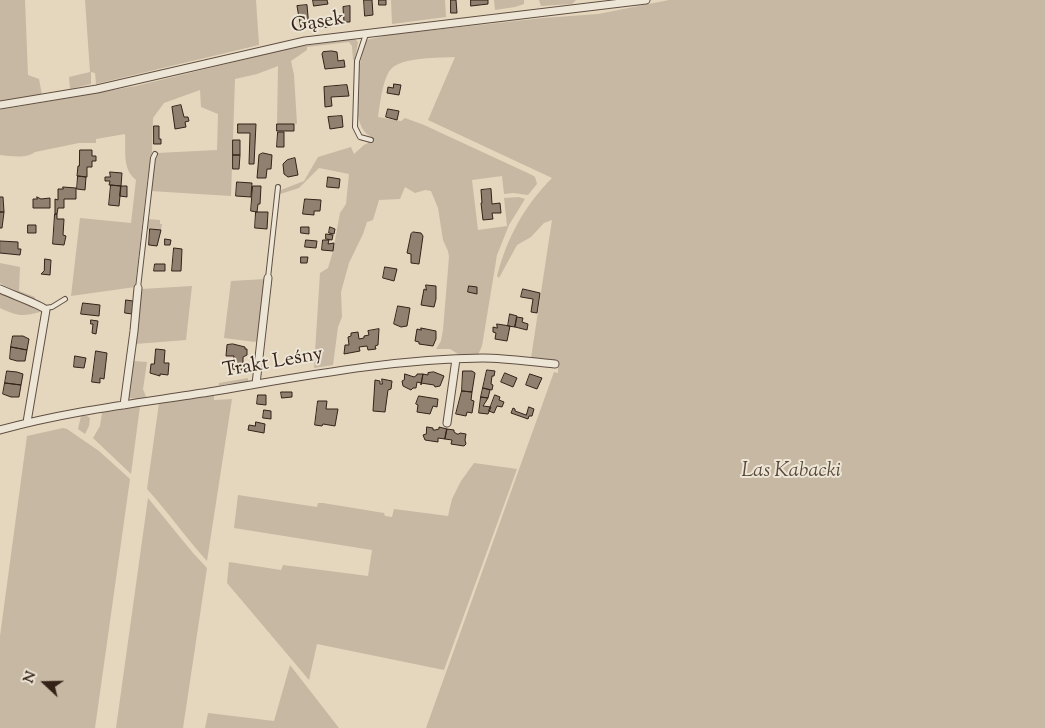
<!DOCTYPE html>
<html>
<head>
<meta charset="utf-8">
<style>
	body { margin:0 }
	#map { position:relative; width:1045px; height:728px; overflow:hidden; background:#e4d7be; font-family:"Sorts Mill Goudy",serif }
	canvas { display:block }
	.north { position:absolute; left:20px; top:658px; width:50px; height:50px; -webkit-text-stroke:4px #ede5d5; paint-order:stroke; rotate:291deg; font-size:14px; font-weight:700; line-height:20px; text-align:center; color:#342219 }
	.north::after { content:''; display:block; margin:auto; width:18px; height:22px; background:#342219; clip-path:polygon(50% 0,100% 100%,50% 72%,0 100%) }
</style>
</head>
<body>
<div id="map">
<canvas width="1045" height="728"></canvas>
<div class="north">N</div>
</div>
<script>
const g = document.querySelector('canvas').getContext('2d');
g.lineJoin = 'round';
function fill(path, color) { g.fillStyle = color; g.fill(path, 'evenodd'); }
function trace(path, color, width, dash) { g.strokeStyle = color; g.lineWidth = width; g.lineCap = dash ? 'butt' : 'round'; g.setLineDash(dash || []); g.stroke(path); }
function drawText(font, color, halo, rows, align = 'center') {
  g.font = font + ' "Sorts Mill Goudy",serif'; g.lineWidth = 4; g.setLineDash([]); g.textBaseline = 'middle'; g.strokeStyle = halo; g.fillStyle = color; for (const [text, x, y, turn = 0] of rows) {
    g.save(); g.translate(x, y); g.rotate((+turn || 0) * Math.PI / 180); g.textAlign = isNaN(turn) ? turn : align; if (halo) g.strokeText(text, 0, 0); g.fillText(text, 0, 0); g.restore();
  }
}
const green = new Path2D(`
	M0,0h25l3,75 11,4 3,16 -42,6z
	M85,0h171l3,45 -163,39 -1,-11 -4,-1v12l-21,5 -1,-12 21,-5z
	M391,0h54l1,17 -54,7z
	M494,0h30v4l-9,3 -20,3z
	M539,0h37l-4,4 -31,2z
	M669,0h376v728h-619l128,-356 4,1v-12l-27,-3 21,-138 -8,3 -13,14 -14,8 -18,33 -2,-2c10,-38 27,-70 55,-98l-124,-58 27,-63c-16,1 -51,0 -63,11 -9,8 -12,36 -14,49l23,4 4,-3 19,7 108,50 3,2 2,7 -9,11 -15,-2 -9,1 -2,-18 -30,4 6,50 29,-4 -3,-28 15,-1 6,2 -16,26 -12,30 -15,91 -4,9 -20,-1 -8,-5h-14l5,-8 2,-11 6,-73 -1,-6 -5,-11 -5,-32 -7,-17 -6,-1 -10,3 -10,-6 -5,12 -21,1 -6,20 -6,2 -4,12 -14,29 -8,29 1,25 -4,10 -5,38 -19,3 6,-95 8,-5 5,-17 7,-38 6,-9 3,-30 -30,-6 -20,20 -19,6 1,-4 23,-9 14,-24 33,-10 3,7 10,-9 4,-2 2,-7c-23,-13 -11,-75 -4,-96l23,-5 154,-17 55,-4z
	M355,39l3,3 -3,17 -2,1 -1,-14 -3,-4 -42,5v3l-16,11 3,14 3,49h-20l1,-58 -21,8 -22,5 -4,117 -81,-5 4,-33 3,-5 60,-3 1,-36 -17,-7 -1,-17 -36,13 -11,15 -1,36 -4,21 -13,112 -64,9 9,-78 51,5 5,-43c-14,-11 -10,-29 -11,-46l-29,5v4h-17l-44,9c-9,7 -24,4 -35,3v-45l136,-24 160,-39z
	M147,219l13,1v4h2l-1,6 -15,-1z
	M0,263l20,4 -1,24 16,6v3l-11,-3 -24,-14z
	M265,279l-6,59 -4,4 -31,-4 7,-57z
	M192,286l-6,54 -51,4 6,-55z
	M0,293l19,9 18,5 3,5c-18,5 -23,4 -40,-4z
	M133,361l14,1 -4,27 3,8 -8,2 -10,-1z
	M248,378v5l-30,5 1,-5z
	M214,394v6l18,-1 -25,162c-21,-23 -39,-49 -60,-72l12,-86z
	M140,406l-9,68 -38,-36 7,-12 2,-13z
	M81,416h6l3,2 -1,8 -4,8 -7,-5z
	M63,428l4,1 32,22 31,28 -35,249h-95v-92l27,-200z
	M474,463l43,6 -73,201 -127,-26 -8,36 -82,-97 2,-21 52,8 2,-5 85,11 4,-26 -138,-22 4,-33 79,12 1,-4h5l61,10 1,3 7,1 2,-8 54,7 4,-17 9,-18z
	M148,498l45,55 14,15 -24,160h-67z
	M290,665l49,63h-134l3,-15 66,8z`);
const building = new Path2D(`
	M313,0h14l1,4 -14,2z
	M364,0h8l1,15 -8,1z
	M379,0h7v5h-7z
	M451,0h5l1,13h-6z
	M471,0h17v4l-17,2z
	M307,5l2,23 -8,1 -4,-23z
	M350,6v16h-6l-1,-15z
	M331,20v7l-15,1 -1,-7z
	M332,51l5,1 1,9 6,-1 1,7 -20,2 -3,-15 1,-2z
	M394,84l7,1 -2,10 -12,-2 1,-6 5,1z
	M347,85l2,11 -18,1 1,9 -7,1 -1,-20z
	M181,105l3,12h4l1,4 -4,1 1,5 -11,2 -3,-22z
	M388,109l11,2 -2,9 -11,-3z
	M342,116l1,11 -13,2 -2,-12z
	M238,124h18l-2,40h-5l1,-31h-12z
	M277,124h17v7h-17z
	M154,126h5v13h2v5h-7z
	M278,132h6v15h-7z
	M233,140h7v15h-7z
	M80,150h12v6h4v5h-4v6h-5v10l-10,-1 1,-10h1z
	M263,153l9,2 -1,14h-4l-1,9h-9l2,-23z
	M233,155h7l-1,14h-6z
	M295,158l3,17 -10,2 -4,-3 -1,-10 4,-4z
	M110,172l12,1 -1,13 -12,-1 1,-4h-5v-4h5z
	M78,176l8,1 -1,13 -8,-1z
	M328,177l12,2 -1,9 -12,-1z
	M237,182l15,1 -1,14 -15,-1z
	M111,185l10,1 -2,20 -10,-1z
	M121,186h6v11l-7,-1z
	M253,186h8l-1,18h-2l-1,8 -6,-1z
	M63,187l13,1v11h-12v9h-6l-1,6h-2v-15l3,1v-11h5z
	M491,189l1,15 8,-1 1,10h-9l1,6 -10,1 -2,-17h1l-1,-13z
	M0,197h3l1,15h-4z
	M37,197l4,2 9,-1v10h-17v-9h4z
	M305,199l16,1 -1,11h-6v4l-11,-1z
	M0,212h4l-2,16h-2z
	M256,212h12l-1,17 -12,-1z
	M55,214h2v5h7l-1,16 3,1 -2,9 -11,-1z
	M28,225h8v8h-8z
	M301,227h8v7l-8,-1z
	M330,227l5,2 -1,5 -5,-1z
	M150,229l11,1 -4,16 -8,-1z
	M413,232l8,1 2,3 -4,28 -8,-1v-9l-4,-1 4,-19z
	M326,234l7,1 -1,5 -6,-1z
	M165,239l6,1 -1,5h-5z
	M306,240l11,1 -1,7 -11,-1z
	M323,240h6l-1,4 6,-1 -1,8 -11,-1z
	M0,241l18,1v7h3l-1,6 -20,-2z
	M174,248l8,1 -1,22h-9z
	M301,257h7l-1,6h-6z
	M45,259l6,1 -1,15 -9,-1 3,-3z
	M155,264h10v7h-11z
	M385,267l12,2 -3,12 -11,-3z
	M426,285l10,1v13l-2,8 -13,-2 3,-16 2,1z
	M469,286l8,1v7l-9,-2z
	M523,289l17,4 -3,20 -6,-1 2,-13 -12,-2z
	M126,300l7,1 -1,13 -7,-1z
	M83,303l17,2 -1,11 -18,-2z
	M398,306l12,2 -3,18 -6,1 -7,-3z
	M510,314l7,2 -2,11 -7,-1z
	M517,317l6,1 -1,4 6,2 -1,6 -12,-3z
	M91,320l7,1 -2,13 -4,-1 1,-9h-2z
	M497,324l13,2 -3,15 -12,-2 1,-6 -3,-1v-5l4,1z
	M421,328l15,3v8l-3,7 -14,-2v-2l-4,-1 2,-12 4,1z
	M379,329l-1,16 -3,1 1,3 -8,1 -1,-4 -8,1 1,4 -16,3 1,-9h4l-1,-8 3,-1v-3l7,-1 1,7 5,-1v-2l5,-1 -1,-4z
	M13,336h10l6,3 -2,11 -16,-3z
	M233,344l12,3v2h2v6l-4,2v13l-11,-1 2,-13h-8l1,-11z
	M11,347l16,3 -2,11h-8l-7,-2z
	M156,349l9,1 -1,13h5l-1,12 -8,-1v2l-10,-3 1,-9h3z
	M96,351l11,2 -3,26 -4,-1v5l-8,-1z
	M75,356l11,2 -2,10 -10,-1z
	M487,370l8,1 -1,5h-2l-1,8 2,1 -1,5 -9,-2z
	M7,371l10,1 6,2 -2,11 -16,-2z
	M463,371h9l3,2 -3,19 -10,-1z
	M434,372l10,4 -4,10 -5,1 -1,-2 -13,-2 2,-9 5,1v-2z
	M505,373l12,5 -4,9 -12,-5z
	M405,374l9,3 3,-2v-1h6l-2,11v-2l-4,-1 -1,6h-3l-2,2 -8,-4 -1,-5 2,-1z
	M530,374l12,4 -5,11 -11,-4z
	M382,379l10,2 -1,8 -3,1 -3,22 -12,-1 2,-31 5,1v3h2z
	M5,383l16,2 -2,12h-8l-8,-3z
	M483,388l7,2 -2,8 -7,-1z
	M462,391l10,1 -1,8 3,1 -2,12 -5,-1 -1,4 -10,-2z
	M281,392h11v5l-10,1z
	M258,395h8v10l-9,-1z
	M495,395l5,2 -1,3 5,2 -2,5 -5,-1 -3,7 -5,-2z
	M419,396l19,3 -1,8 -4,-1 -3,8 -13,-2 1,-7 -2,-1z
	M481,397l7,1 -5,8 8,1 -3,7 -9,-1z
	M318,401h9l-1,8h12l-3,17 -12,-2 -1,2 -7,-1z
	M529,407l5,2 -2,7h-3l-1,3 -17,-6 2,-5 2,1v2l11,4z
	M264,410l7,1v8l-8,-1z
	M256,422l9,2 -1,9 -16,-3 1,-5 6,1z
	M427,427l6,1v2h2l4,-1v-2l8,2 -2,10 -7,-1v4l-13,-2 -2,-5 3,-1z
	M447,429l7,1v2l3,2h2l1,-1 6,1 -1,6 1,4 -2,2 -13,-2 1,-4 -7,-1z`);
const service = new Path2D(`
	M366,34l-9,27 -2,66 5,10 11,3
	M268,278l10,-91
	M138,288l15,-130 2,-4
	M45,308l7,-1 13,-8`);
const minor = new Path2D(`
	M0,105l97,-16 208,-48 341,-41
	M0,289c10,5 42,16 46,21l-19,112
	M256,384l12,-106
	M124,405l10,-74 4,-43
	M447,423l9,-64
	M0,430c68,-19 139,-27 209,-38 91,-15 181,-33 274,-34 24,0 48,4 72,6`);
const streetNames = [
	["Gąsek",318,24,-9],
	["Trakt Leśny",273,364,-10]
];
const parkNames = [
	["Las Kabacki",791,473]
];
fill(green, '#c6b8a2');
fill(building, '#90806f');
trace(building, '#342219', 1);
trace(service, '#604f42', 6);
trace(minor, '#604f42', 9);
trace(service, '#ede5d5', 4);
trace(minor, '#ede5d5', 7);
drawText('20px', '#342219', '#ede5d5', streetNames);
drawText('italic 20px', '#58483b', '#ede5d5', parkNames);
</script>
</body>
</html>
